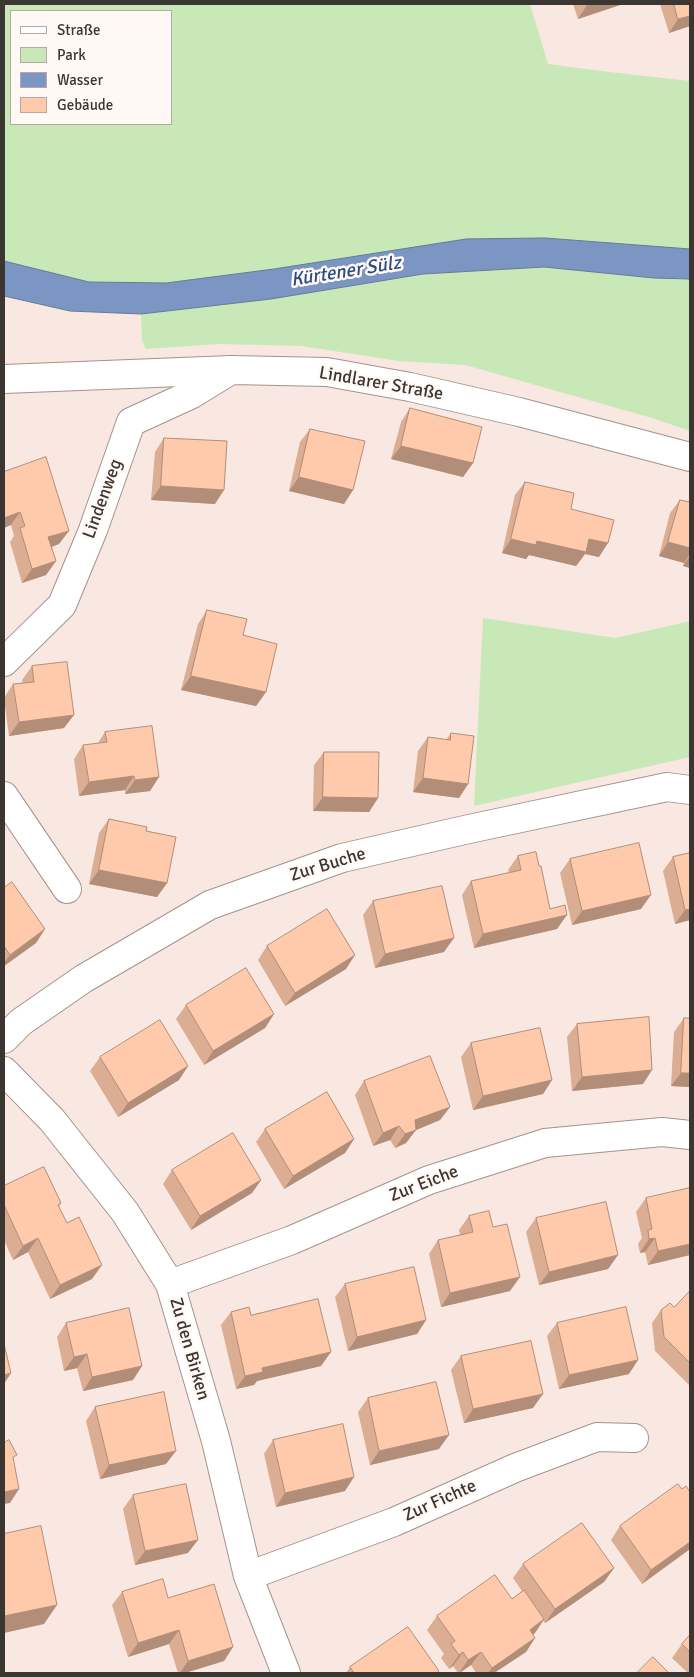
<!DOCTYPE html>
<html>
<head>
<meta charset="utf-8">
<style>
	body { margin:0 }
	#map { position:relative; width:694px; height:1677px; overflow:hidden; background:#f9e8e1; font-family:Signika,sans-serif }
	canvas { display:block }
	.frame { position:absolute; inset:0; border:5px solid #3c3633; pointer-events:none }
	.legend { position:absolute; left:10px; top:10px; width:162px; height:115px; box-sizing:border-box; background:#fff8f5; border:1px solid #b1aaa7; margin:0; padding:6px 9px; list-style:none; font-size:15px; color:#3c3633 }
	.legend li { display:flex; align-items:center; gap:10px; height:25px }
	.legend b { width:25px; border:1px solid #b1aaa7 }
</style>
</head>
<body>
<div id="map">
<canvas width="694" height="1677"></canvas>
<div class="frame"></div>
<ul class="legend">
<li><b style="height:6px;background:#fff"></b>Straße</li>
<li><b style="height:14px;background:#c8e8b7"></b>Park</li>
<li><b style="height:14px;background:#7b96c3"></b>Wasser</li>
<li><b style="height:14px;background:#ffc9ab"></b>Gebäude</li>
</ul>
</div>
<script>
const g = document.querySelector('canvas').getContext('2d');
g.lineJoin = 'round';
function fill(path, color) { g.fillStyle = color; g.fill(path, 'evenodd'); }
function trace(path, color, width, dash) { g.strokeStyle = color; g.lineWidth = width; g.lineCap = dash ? 'butt' : 'round'; g.setLineDash(dash || []); g.stroke(path); }
function drawText(font, color, halo, rows, align = 'center') {
  g.font = font + ' Signika,sans-serif'; g.lineWidth = 5; g.setLineDash([]); g.textBaseline = 'middle'; g.strokeStyle = halo; g.fillStyle = color; for (const [text, x, y, turn = 0] of rows) {
    g.save(); g.translate(x, y); g.rotate((+turn || 0) * Math.PI / 180); g.textAlign = isNaN(turn) ? turn : align; if (halo) g.strokeText(text, 0, 0); g.fillText(text, 0, 0); g.restore();
  }
}
const green = new Path2D(`
	M4,4h526l18,60 53,7 89,10v168l-36,-1 -380,21 -108,14 -77,-1 -85,-21zM11,11h160v113h-160z
	M544,267l110,11 36,1v152l-38,-13 -187,-53 -66,-4 -98,-15 -82,-2 -73,5 -4,-9 -1,-26 130,-15 152,-25z
	M483,618l133,20 74,-17v136l-216,49z`);
const water = new Path2D(`
	M545,238l145,11v30l-36,-1 -110,-11 -121,7 -152,25 -130,15 -71,-3 -66,-15v-35l85,21 77,1 108,-14 192,-30z`);
const minor = new Path2D(`
	M4,662l58,-57 31,-75 38,-108 61,-28 39,-24
	M4,796l63,93
	M4,1039l17,-17 62,-43 127,-74 132,-47 127,-29 198,-42 23,3
	M4,1071l48,49 73,92 45,72 46,157 32,135 38,97
	M170,1284l122,-44 137,-60 116,-37 117,-11 28,3
	M248,1576l146,-54 121,-54 82,-31 37,1`);
const major = new Path2D(`
	M4,379l227,-9 96,2 83,15 109,25 171,45`);
const wall = new Path2D(`
	M573,4h50l-45,15z
	M660,4h30v22l-21,7z
	M410,408l63,55 -10,14 -72,-18 10,-37z
	M310,429l43,61 -9,14 -55,-13 11,-49z
	M164,438l51,66 -64,-4 4,-48z
	M4,472l55,72 -7,3 4,14 -10,14 -24,8 -12,-41 4,-6 -3,-11z
	M525,482l46,27 28,48 -14,-3 -9,12 -47,-11 -3,4 -24,-6 13,-58z
	M680,500l10,2v66l-7,-2 1,-3 -25,-7 11,-43z
	M207,610l36,25 23,57 -10,14 -75,-16 17,-66z
	M32,666l32,62 -55,8 -5,-38 9,-14 10,-1 -1,-3z
	M105,732l54,45 -9,14 -25,3v-4l-46,6 -5,-37 9,-14 15,-2z
	M451,733l17,51 -9,14 -46,-6 5,-41 10,-14 18,3z
	M324,752l54,46 -9,14 -56,-1 1,-46z
	M109,819l37,12 21,52 -10,14 -68,-13 10,-51z
	M690,853v67l-15,4 -12,-53 10,-14z
	M518,856l21,10 11,43 7,20 -83,19 -12,-53 9,-14 38,-8 -1,-3z
	M570,859l71,50 -69,16 -12,-52z
	M4,888l41,41 -9,14 -32,23z
	M373,901l71,51 -69,16 -12,-53z
	M267,946l79,23 -61,37 -27,-46z
	M186,1005l88,9 -9,14 -61,37 -28,-46z
	M684,1018l6,69 -19,-1 3,-54z
	M577,1024l66,60 -71,7 -5,-54z
	M471,1043l81,37 -9,14 -70,16 -12,-53z
	M100,1057l88,9 -9,14 -61,37 -28,-46z
	M364,1081l86,26 -10,13 -24,10 -10,13 -11,5 -5,-8 -17,6 -18,-51z
	M265,1129l89,10 -9,14 -61,36 -28,-47z
	M172,1170l89,10 -9,13 -61,37 -28,-46z
	M4,1186l57,17 -2,4 33,72 -42,20 -22,-47 -15,8 -9,-20z
	M646,1198l44,57 -42,10 -3,-13 -5,1 -2,-9 4,-6 -6,-26z
	M469,1216l41,75 -69,16 -12,-53 9,-14 22,-5 -1,-5z
	M536,1218l82,37 -10,14 -69,16 -13,-53z
	M345,1284l81,36 -9,14 -69,17 -13,-54z
	M690,1291v95l-35,-35 -3,-28 9,-13 13,-3z
	M231,1312l20,3 70,51 -64,15 -3,4 -18,4 -15,-64z
	M66,1323l76,43 -9,14 -50,11 -6,-23 -13,3 -7,-34z
	M557,1323l72,51 -70,15 -12,-53z
	M461,1356l72,52 -69,15 -13,-53z
	M368,1398l71,51 -69,16 -12,-53z
	M95,1407l71,57 -66,15 -14,-58z
	M273,1440l72,51 -69,16 -12,-53z
	M682,1489l8,3v57l-48,35 -31,-44 9,-14z
	M133,1495l55,58 -53,12 -12,-56z
	M523,1564l91,4 -10,14 -59,41 -2,-2 -8,12 -2,1 2,4 -9,14 -32,21h-18l-5,-8 -11,8h-2l-5,-7 -4,3 -8,-11 3,-4 -17,-24 10,-14 75,-17 10,-8 -9,-13z
	M122,1592l46,6 65,49 -9,14 -39,12h-7l-9,-29 -41,13 -16,-52z
	M690,1635v38h-2l-16,-15 10,-14z
	M350,1667l89,4 -2,2h-91z`);
const shadedWall = new Path2D(`
	M591,4h32l-45,15 9,-14z
	M690,16v10l-21,7 9,-14z
	M401,446l72,17 -10,14 -72,-18z
	M299,477l54,13 -9,14 -55,-13z
	M161,486l63,4 -9,14 -64,-4z
	M20,512l-9,13 -7,3v-10z
	M69,531l-10,13 -20,7 9,-14z
	M511,539l26,2 52,-2 19,4 -9,14 -14,-3 -9,12 -47,-11 -3,4 -24,-6z
	M668,542l22,6v6l-6,9 -25,-7z
	M690,556v12l-7,-2z
	M56,561l-10,14 -24,8 10,-14z
	M191,676l75,16 -10,14 -75,-16z
	M74,715l-10,13 -55,8 10,-14z
	M134,776l-9,14 -46,6 10,-14z
	M159,777l-9,14 -25,3 10,-14z
	M423,778l45,6 -9,14 -46,-6z
	M323,797l55,1 -9,14 -56,-1z
	M99,870l68,13 -10,14 -68,-13z
	M651,895l-10,14 -69,16 10,-14z
	M690,909v11l-15,4 10,-14z
	M567,915l-10,14 -83,19 9,-14z
	M45,929l-9,14 -32,23v-3l6,-8z
	M454,938l-10,14 -69,16 10,-14z
	M355,955l-9,14 -61,37 10,-13z
	M274,1014l-9,14 -61,37 9,-14z
	M188,1066l-9,14 -61,37 10,-14z
	M652,1070l-9,14 -71,7 10,-14z
	M681,1073h9v14l-19,-1z
	M552,1080l-9,14 -70,16 10,-14z
	M450,1107l-10,13 -24,10 -10,13 -11,5 20,-28z
	M399,1126l-9,14 -17,6 10,-13z
	M354,1139l-9,14 -61,36 9,-13z
	M261,1180l-9,13 -61,37 9,-14z
	M38,1238l-10,14 -15,8 10,-14z
	M655,1238l-10,14 -5,1 9,-14z
	M690,1244v11l-42,10 10,-14z
	M618,1255l-10,14 -69,16 10,-13z
	M102,1265l-10,14 -42,20 10,-14z
	M520,1277l-10,14 -69,16 9,-14z
	M426,1320l-9,14 -69,17 9,-14z
	M331,1352l-10,14 -64,15 -3,4 -18,4 9,-13 17,-8z
	M87,1354l-10,14 -13,3 10,-14z
	M638,1360l-9,14 -70,15 10,-14z
	M142,1366l-9,14 -50,11 9,-14z
	M11,1373l-7,11v-9z
	M543,1394l-10,14 -69,15 9,-14z
	M449,1435l-10,14 -69,16 9,-14z
	M176,1451l-10,13 -66,15 9,-14z
	M354,1477l-9,14 -69,16 9,-14z
	M19,1489l-9,14 -6,1v-12z
	M198,1540l-10,13 -53,12 10,-14z
	M690,1542v7l-48,35 9,-14z
	M614,1568l-10,14 -59,41 10,-14z
	M57,1605l-13,19 -40,9v-17z
	M544,1619l-9,14 -15,11 10,-14z
	M179,1630l-10,14 -41,13 10,-14z
	M535,1638l-9,14 -32,21h-6l4,-5z
	M233,1647l-9,14 -39,12h-5l8,-12z
	M463,1652l-10,14 -4,3 10,-14z
	M481,1652l-10,13 -12,8 9,-13z`);
const building = new Path2D(`
	M674,4h16v12l-12,3z
	M410,408l72,19 -9,36 -72,-17z
	M310,429l55,12 -12,49 -54,-13z
	M164,438l63,3 -3,49 -63,-4z
	M46,457l23,74 -21,6 8,24 -24,8 -12,-41 5,-2 -5,-14 -16,6 1,2h-1v-48z
	M525,482l49,11 -3,16 43,11 -6,23 -19,-4 -3,13 -49,-11 -1,4 -25,-6z
	M680,500l10,2v46l-22,-6z
	M207,610l40,9 -4,16 34,9 -11,48 -75,-16z
	M67,662l7,53 -55,7 -6,-38 21,-2 -2,-16z
	M152,726l7,51 -24,3 -1,-4 -45,6 -6,-37 24,-3 -2,-10z
	M451,733l23,3 -6,48 -45,-6 5,-41 22,3z
	M324,752h55l-1,46 -55,-1z
	M109,819l38,8 -1,4 30,6 -9,46 -68,-13z
	M639,843l12,52 -69,16 -12,-52z
	M536,852l3,14h2l9,43 15,-4 2,10 -84,19 -12,-53 50,-11 -3,-14z
	M690,853v56l-5,1 -12,-53z
	M12,882l33,47 -35,26 -6,-9v-58z
	M442,886l12,52 -69,16 -12,-53z
	M327,909l28,46 -60,38 -28,-47z
	M246,968l28,46 -61,37 -27,-46z
	M649,1017l3,53 -70,7 -5,-53z
	M684,1018h6v55h-9z
	M160,1020l28,46 -60,37 -28,-46z
	M540,1028l12,52 -69,16 -12,-53z
	M430,1056l20,51 -35,13 1,10 -11,4 -6,-8 -16,7 -19,-52z
	M327,1092l27,47 -61,37 -28,-47z
	M233,1133l28,47 -61,36 -28,-46z
	M44,1167l17,36 -3,2 9,18 12,-6 23,48 -42,20 -22,-47 -15,8 -19,-41v-19z
	M690,1188v56l-32,7 -3,-13 -6,1 -1,-9 4,-1 -6,-31z
	M606,1202l12,53 -69,17 -13,-54z
	M489,1211l4,16 14,-3 13,53 -70,16 -12,-53 35,-8 -4,-16z
	M414,1267l12,53 -69,17 -12,-53z
	M690,1291v72l-26,-26 -3,-27 9,-7 4,4z
	M318,1299l13,53 -69,16 1,4 -18,4 -14,-64 18,-5 2,8z
	M626,1307l12,53 -69,15 -12,-52z
	M129,1308l13,58 -50,11 -5,-23 -13,3 -8,-34z
	M531,1341l12,53 -70,15 -12,-53z
	M4,1344l7,29 -7,2z
	M436,1382l13,53 -70,16 -11,-53z
	M164,1392l12,59 -67,14 -14,-58z
	M343,1424l11,53 -69,16 -12,-53z
	M9,1440l8,15 -4,2 6,32 -15,3v-49z
	M186,1484l12,56 -53,11 -12,-56z
	M678,1484l4,5 4,-3 4,6v50l-39,28 -31,-44z
	M582,1523l32,45 -59,41 -32,-45z
	M41,1526l16,79 -53,11v-82z
	M495,1575l17,24 12,-9 20,29 -14,11 5,8 -43,30 -11,-16 -13,8 -5,-8 -4,3 -8,-11 4,-3 -18,-25z
	M163,1579l5,19 46,-14 19,63 -45,14 -9,-31 -41,13 -16,-51z
	M408,1627l31,44 -3,2h-82l-4,-6z
	M690,1635v17l-8,-8z
	M653,1657l16,16h-32z`);
const streetNames = [
	["Lindlarer Straße",381,384,10],
	["Lindenweg",103,499,-70],
	["Zur Buche",328,865,-17],
	["Zur Eiche",424,1184,-21],
	["Zu den Birken",189,1349,74],
	["Zur Fichte",440,1501,-24]
];
const waterNames = [
	["Kürtener Sülz",346,272,-9]
];
fill(green, '#c8e8b7');
fill(water, '#7b96c3');
trace(water, '#687998', 1);
trace(minor, '#a3938d', 30);
trace(major, '#a3938d', 30);
trace(minor, '#fff', 28);
trace(major, '#fff', 28);
fill(wall, '#dbad93');
fill(shadedWall, '#b28d78');
fill(building, '#ffc9ab');
trace(building, '#b28d78', 1);
drawText('18px', '#3c3633', '#fff8f5', streetNames);
drawText('italic 19px', '#294b84', '#fff8f5', waterNames);
</script>
</body>
</html>
